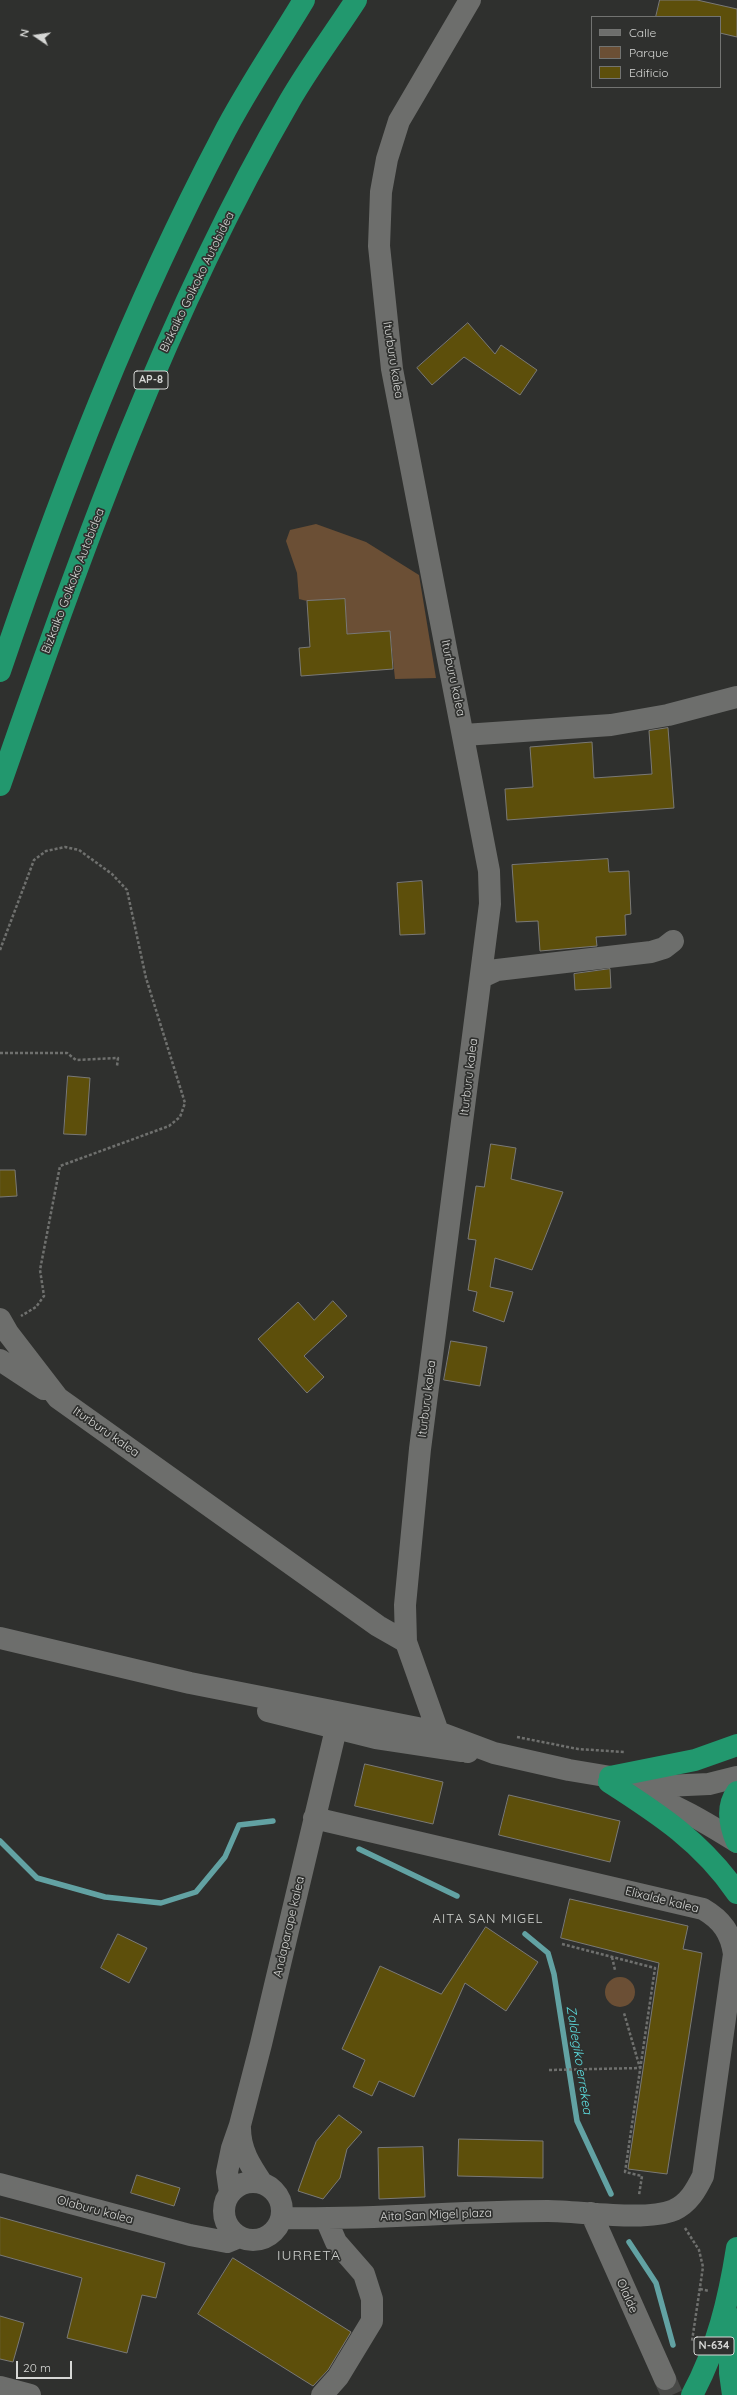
<!DOCTYPE html>
<html>
<head>
<meta charset="utf-8">
<style>
	body { margin:0 }
	#map { position:relative; width:737px; height:2395px; overflow:hidden; background:#2f302e; font-family:Quicksand,sans-serif }
	canvas { display:block }
	.legend { position:absolute; left:591px; top:16px; width:130px; height:72px; box-sizing:border-box; background:#2f302e; border:1px solid #727371; margin:0; padding:5px 7px; list-style:none; font-size:12px; color:#d6d7d5 }
	.legend li { display:flex; align-items:center; gap:8px; height:20px }
	.legend b { width:20px; border:1px solid #727371 }
	.north { position:absolute; left:16px; top:16px; width:40px; height:40px; -webkit-text-stroke:3px #2f302e; paint-order:stroke; rotate:283deg; font-size:11px; font-weight:700; line-height:16px; text-align:center; color:#d6d7d5 }
	.north::after { content:''; display:block; margin:auto; width:14px; height:18px; background:#d6d7d5; clip-path:polygon(50% 0,100% 100%,50% 72%,0 100%) }
	.scale { position:absolute; left:16px; top:2361px; width:56px; height:18px; box-sizing:border-box; border:2px solid #d6d7d5; border-top:0; padding-left:5px; font-size:12px; line-height:14px; white-space:nowrap; color:#d6d7d5; -webkit-text-stroke:3px #2f302e; paint-order:stroke }
</style>
</head>
<body>
<div id="map">
<canvas width="737" height="2395"></canvas>
<ul class="legend">
<li><b style="height:5px;background:#6d6e6c"></b>Calle</li>
<li><b style="height:11px;background:#6b4f35"></b>Parque</li>
<li><b style="height:11px;background:#5d4f0b"></b>Edificio</li>
</ul>
<div class="north">N</div>
<div class="scale">20 m</div>
</div>
<script>
const g = document.querySelector('canvas').getContext('2d');
g.lineJoin = 'round';
function fill(path, color) { g.fillStyle = color; g.fill(path, 'evenodd'); }
function trace(path, color, width, dash) { g.strokeStyle = color; g.lineWidth = width; g.lineCap = dash ? 'butt' : 'round'; g.setLineDash(dash || []); g.stroke(path); }
function drawText(font, color, halo, rows, align = 'center') {
  g.font = font + ' Quicksand,sans-serif'; g.lineWidth = 3.5; g.setLineDash([]); g.textBaseline = 'middle'; g.strokeStyle = halo; g.fillStyle = color; for (const [text, x, y, turn = 0] of rows) {
    g.save(); g.translate(x, y); g.rotate((+turn || 0) * Math.PI / 180); g.textAlign = isNaN(turn) ? turn : align; if (halo) g.strokeText(text, 0, 0); g.fillText(text, 0, 0); g.restore();
  }
}
const green = new Path2D(`
	M316,524l50,18 53,33 17,103 -41,1 -5,-48 -43,3 -2,-35 -38,2 -8,-2 -2,-26 -11,-32 4,-11z
	M605 1992a15 15 0 1 1 30 0a15 15 0 1 1-30 0Z`);
const stream = new Path2D(`
	M0,1841l37,37 68,19 56,6 35,-11 29,-35 14,-32 34,-4
	M359,1849l98,47
	M525,1934l23,19 6,21 23,147 34,73
	M629,2242l27,41 17,62`);
const building = new Path2D(`
	M660,0h37l40,9v28l-17,-4v-16h-64z
	M468,323l27,31 6,-9 36,25 -17,25 -56,-38 -32,28 -15,-17z
	M345,599l2,35 43,-3 3,38 -92,7 -2,-28 11,-1 -3,-46z
	M668,728l6,80 -167,12 -2,-31 28,-2 -3,-40 62,-5 2,36 58,-4 -3,-43z
	M608,859l1,13 20,-1 2,43 -6,1 1,20 -30,2 1,9 -57,5 -2,-30 -22,1 -4,-57z
	M422,881l3,53 -25,1 -3,-52z
	M610,969l1,19 -36,2 -1,-16z
	M68,1076l22,2 -4,57 -22,-1z
	M491,1144l25,4 -5,31 52,13 -31,78 -37,-12 -5,29 23,5 -9,30 -31,-11 4,-19 -9,-2 8,-50 -8,-1 8,-53 8,1z
	M0,1170h15l2,26 -17,1z
	M333,1301l14,15 -43,40 20,21 -17,16 -49,-54 40,-37 16,18z
	M451,1341l36,6 -7,39 -36,-6z
	M365,1764l78,18 -10,42 -78,-18z
	M509,1795l111,26 -10,41 -111,-27z
	M570,1899l118,27 -5,23 19,4 -35,221 -39,-5 31,-206 -98,-25z
	M486,1927l52,35 -32,49 -41,-28 -51,114 -35,-16 -7,15 -19,-9 12,-27 -23,-11 38,-83 61,28z
	M118,1934l29,14 -18,35 -28,-15z
	M339,2115l23,17 -15,17 -7,29 -17,21 -25,-8 18,-49z
	M459,2139l84,2v37l-85,-2z
	M423,2147l2,50 -46,2 -1,-51z
	M137,2175l43,13 -6,18 -43,-13z
	M0,2217l165,46 -9,35 -14,-3 -15,58 -60,-15 15,-60 -82,-23z
	M233,2258l118,74 -23,38 -15,16 -115,-72z
	M0,2316l24,7 -11,39 -13,-3z`);
const minorTunnel = new Path2D(`
	M665,2379l7,16`);
const path = new Path2D(`
	M0,950l34,-90 12,-9 19,-4 14,3 33,24 15,16 19,88 39,125 -5,14 -11,9 -109,40 -20,104 4,26 -8,11 -15,9
	M0,1053h67l9,7 42,-2 -1,8
	M517,1737l61,12 46,3
	M562,1944l93,24 -30,204 17,4 -3,19
	M612,1957l3,13
	M549,2070l91,-2 -16,-55
	M685,2228l14,22 4,17 -11,74
	M700,2289l9,2`);
const minor = new Path2D(`
	M464,735l147,-10 57,-10 69,-18
	M482,977l15,-7 154,-18 13,-4 9,-7
	M0,1319l8,14 50,65 320,228 28,16
	M0,1360l44,29
	M0,1638l190,45 248,49 56,21 75,17 96,16 44,-2 28,-7
	M268,1711l108,27 86,13
	M468,1752l-30,-20 -32,-90 -1,-37 15,-156 70,-545 -1,-33 -97,-502 -13,-123 2,-54 6,-33 12,-38 71,-121
	M639,1792c36,12 66,30 98,50
	M240,2128c0,22 10,37 22,55
	M224 2211a29 29 0 1 1 58 0a29 29 0 1 1-58 0Z
	M0,2184l190,51 37,7 12,-5
	M230,2193l-3,-21 5,-24 8,-23 21,-81 75,-315
	M591,2213l74,166
	M282,2218c88,2 177,-7 266,-7 32,0 98,11 126,-1 15,-7 22,-20 29,-34l31,-222c-3,-21 -12,-34 -31,-45l-389,-91
	M0,2387l30,8
	M322,2395l16,-18 34,-56v-22l-8,-25 -28,-32 -10,-23`);
const highway = new Path2D(`
	M0,671c62,-183 132,-363 222,-534 24,-47 55,-92 82,-137
	M0,785c81,-234 165,-469 289,-683 20,-35 45,-68 67,-102
	M610,1777l85,-17 42,-15
	M609,1782c50,32 94,61 128,111
	M737,1792c-11,15 -7,34 0,50
	M730,2317v56l3,22
	M692,2395c25,-46 37,-96 45,-147`);
const shields = [
	[151,380,34],
	[714,2346,40]
];
const shieldNames = [
	["AP-8",151,380],
	["N-634",714,2346]
];
const streetNames = [
	["Bizkaiko Golkoko Autobidea",197,282,-64],
	["Iturburu kalea",393,360,81],
	["Bizkaiko Golkoko Autobidea",73,581,-69],
	["Iturburu kalea",453,678,78],
	["Iturburu kalea",469,1077,-83],
	["Iturburu kalea",427,1399,-83],
	["Iturburu kalea",106,1432,35],
	["Elixalde kalea",662,1900,14],
	["Andaparape kalea",289,1927,-77],
	["Olaburu kalea",95,2210,15],
	["Aita San Migel plaza",436,2215,-2],
	["Olalde",627,2296,66]
];
const neighbourhoodNames = [
	["AITA SAN MIGEL",488,1919]
];
const waterNames = [
	["Zaldegiko errekea",579,2060,81]
];
const quarterNames = [
	["IURRETA",309,2256]
];
fill(green, '#6b4f35');
trace(stream, '#62a2a3', 5.5);
fill(building, '#5d4f0b');
trace(building, '#7a7976', 1);
trace(minorTunnel, '#484947', 22, [22, 11]);
trace(path, '#6f706e', 2.5, [3, 2]);
trace(minor, '#6d6e6c', 22);
trace(highway, '#22986e', 22);
for (const [x, y, w] of shields) { const box = new Path2D(); box.roundRect(x - w / 2, y - 9, w, 18, 3); g.fillStyle = '#2f302e'; g.fill(box); trace(box, '#d6d7d5', 1); }
drawText('bold 11px', '#d6d7d5', null, shieldNames);
drawText('12px', '#d6d7d5', '#2f302e', streetNames);
g.letterSpacing = '1px';
drawText('13px', '#ced0cd', '#2f302e', neighbourhoodNames);
g.letterSpacing = '0px';
drawText('italic 13px', '#5de0e3', '#2f302e', waterNames);
g.letterSpacing = '1px';
drawText('14px', '#ced0cd', '#2f302e', quarterNames);
g.letterSpacing = '0px';
</script>
</body>
</html>
